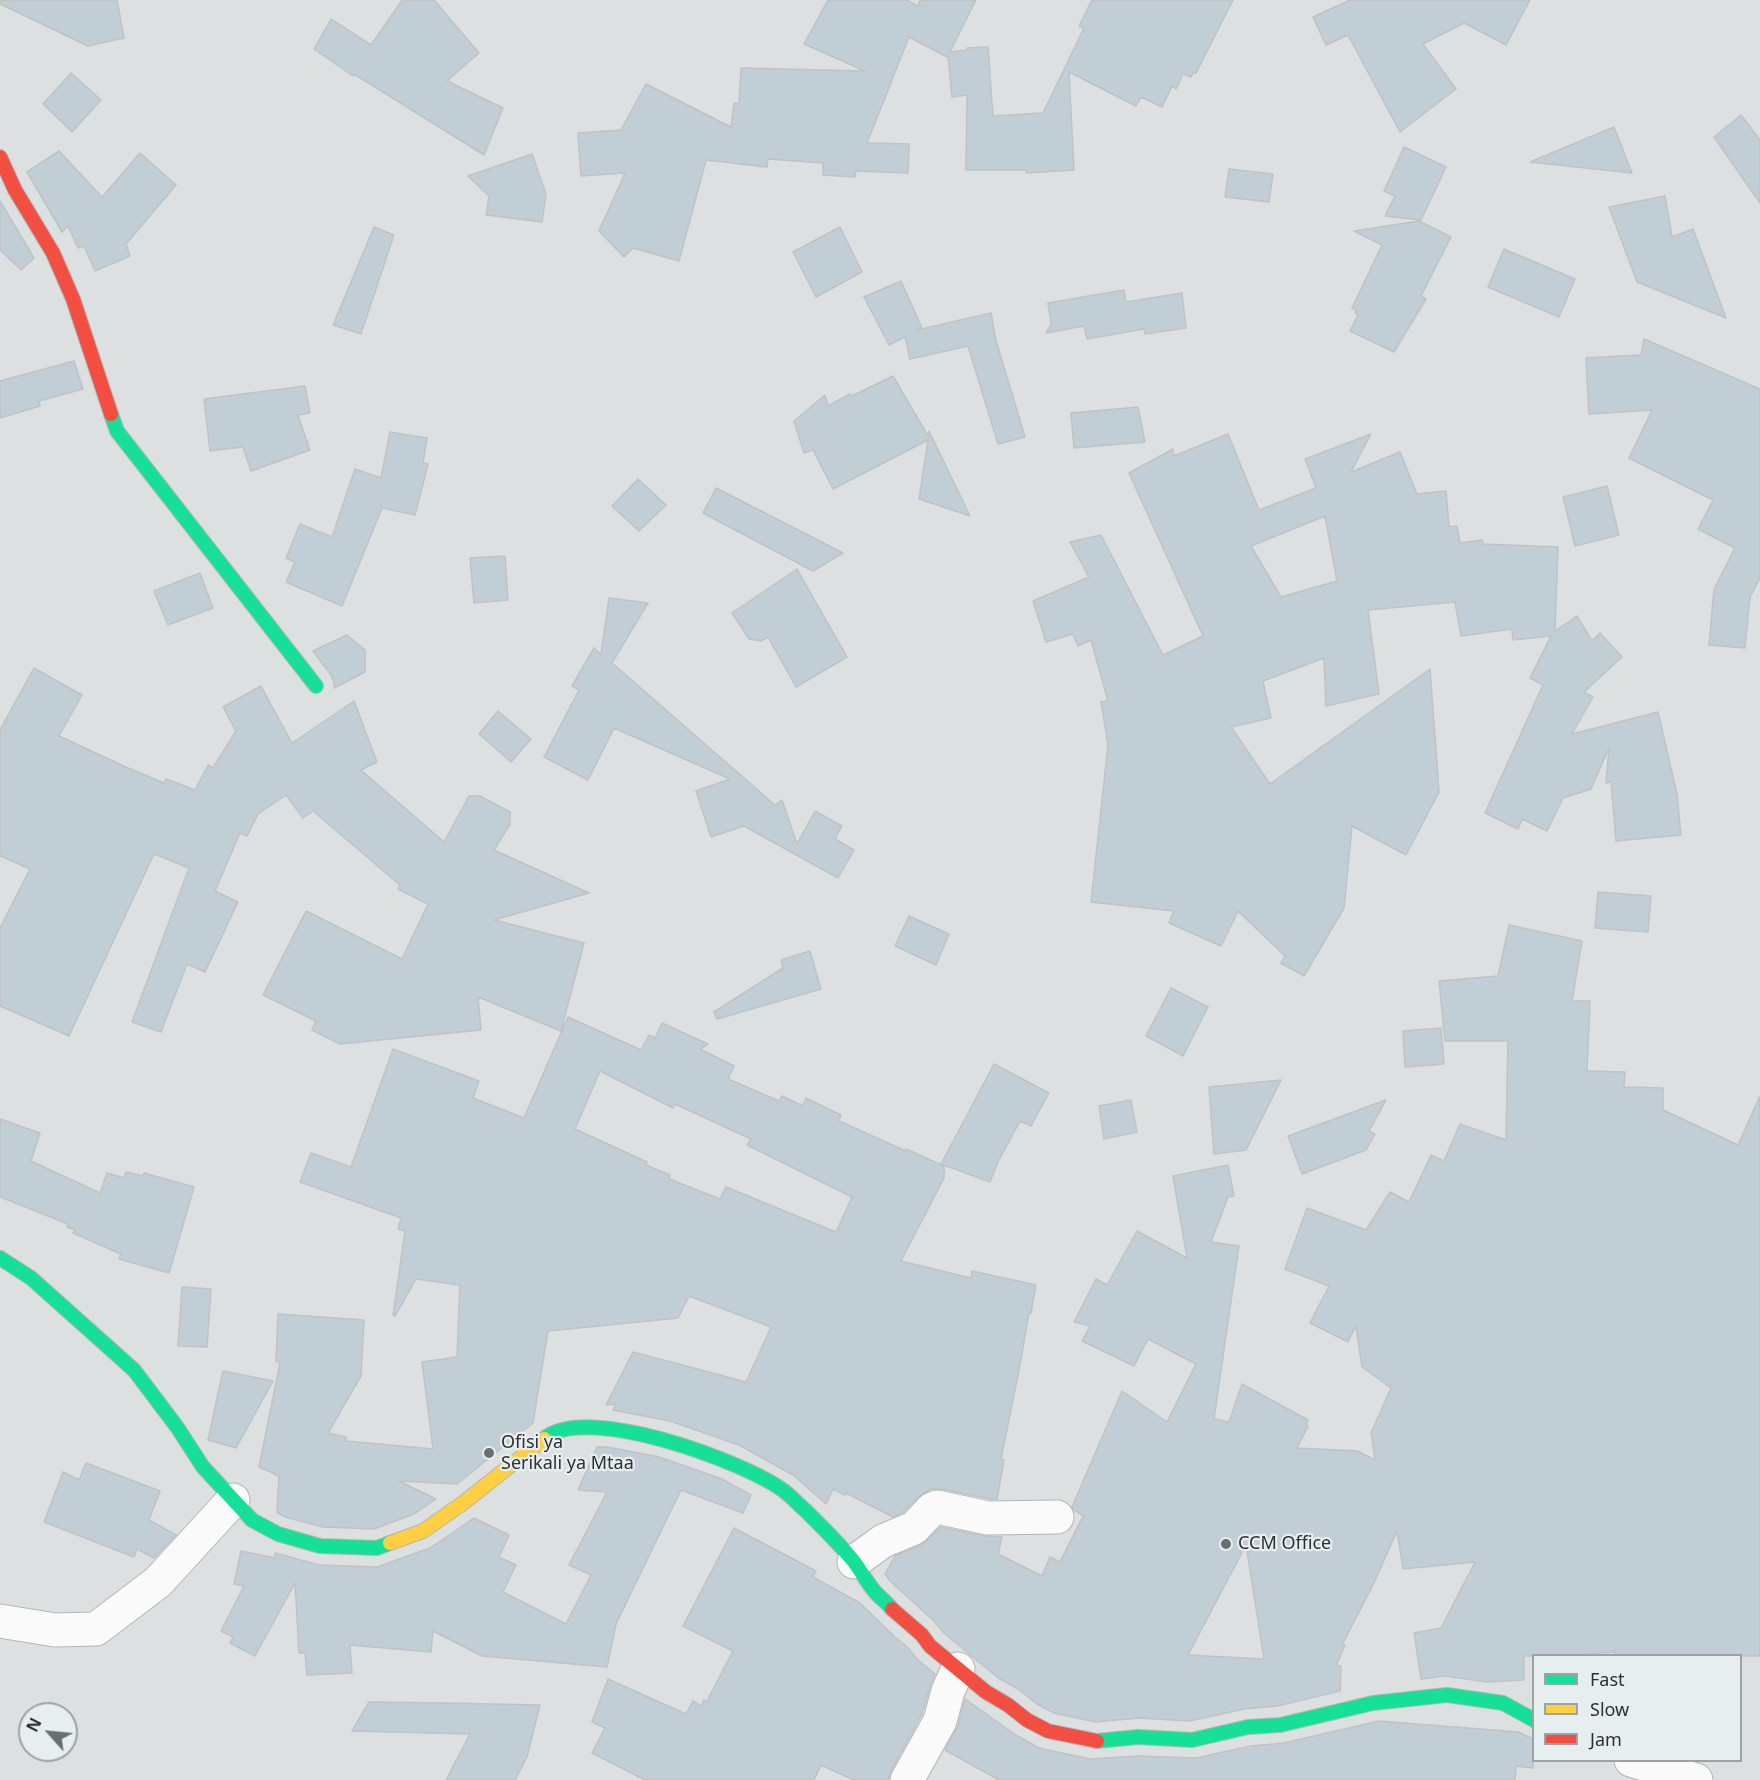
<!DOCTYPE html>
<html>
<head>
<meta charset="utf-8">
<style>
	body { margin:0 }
	#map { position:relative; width:1760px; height:1780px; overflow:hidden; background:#dce0e1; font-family:"Noto Sans",sans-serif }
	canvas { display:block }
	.legend { position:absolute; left:1532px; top:1654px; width:210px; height:108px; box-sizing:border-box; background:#e7eef0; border:2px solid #9da2a4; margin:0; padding:8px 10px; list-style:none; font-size:18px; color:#2d3031 }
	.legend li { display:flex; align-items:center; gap:12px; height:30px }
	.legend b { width:30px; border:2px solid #9da2a4 }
	.north { position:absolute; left:18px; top:1702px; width:60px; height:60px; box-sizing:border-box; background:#e7eef0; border:2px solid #9da2a4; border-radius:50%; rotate:297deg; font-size:16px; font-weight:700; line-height:24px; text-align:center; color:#2d3031 }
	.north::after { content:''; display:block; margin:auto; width:21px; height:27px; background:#6a6e6f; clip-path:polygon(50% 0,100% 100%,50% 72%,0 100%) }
</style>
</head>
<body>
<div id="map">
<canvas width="1760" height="1780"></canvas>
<ul class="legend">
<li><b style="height:8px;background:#16e098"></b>Fast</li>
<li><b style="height:8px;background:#ffcf43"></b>Slow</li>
<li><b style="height:8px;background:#f24e42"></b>Jam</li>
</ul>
<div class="north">N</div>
</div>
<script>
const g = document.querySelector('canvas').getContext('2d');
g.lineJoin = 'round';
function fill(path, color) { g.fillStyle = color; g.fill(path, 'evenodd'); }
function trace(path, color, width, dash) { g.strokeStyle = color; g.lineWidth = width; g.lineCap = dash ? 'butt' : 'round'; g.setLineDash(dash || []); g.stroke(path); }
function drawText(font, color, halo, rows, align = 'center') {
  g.font = font + ' "Noto Sans",sans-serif'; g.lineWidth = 4.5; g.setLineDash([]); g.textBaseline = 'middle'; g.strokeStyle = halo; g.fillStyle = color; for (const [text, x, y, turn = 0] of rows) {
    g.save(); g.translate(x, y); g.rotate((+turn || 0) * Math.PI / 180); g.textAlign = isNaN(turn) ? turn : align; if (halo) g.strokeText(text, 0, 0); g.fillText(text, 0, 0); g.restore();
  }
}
const building = new Path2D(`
	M0,0h117l7,38 -36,8 -88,-42z
	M402,0h32l45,53 -32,28 56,27 -19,47 -130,-81 -1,2 -39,-27 17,-30 40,26z
	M828,0h79l11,6 2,-6h56l-26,52 17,-2v-2l21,-1 5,69 50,-3 41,-85 -5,-2 13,-26h141l-37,73 -3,-1 -2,5 -8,-3 -7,15 -4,-3 -10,21 -21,-10 -5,9 -67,-34 5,98 -48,3v-3h-60l1,-75 -15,2 -4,-42 -1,2 -38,-20 -42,106 42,1 -1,29 -52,-2 -1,6 -32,-2v-12l-55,-4 -1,8 -61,-7 -27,101 -46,-13 -9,9 -25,-26 26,-58 -44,3 -3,-43 43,-3 25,-46 85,43 3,-24 5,1 2,-36 124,3 -61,-27z
	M1350,0h180l-24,45 -42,-22 -41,21 33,45 -56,43 -52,-97 -22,10 -13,-28z
	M71,73l30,27 -29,32 -29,-28z
	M1741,115l19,25v63l-46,-66z
	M1614,127l18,46 -102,-11z
	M1404,147l42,20 -25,53 -36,-4 10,-20 -11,-5z
	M59,151l43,46 38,-44 36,32 -50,59 4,12 -35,15 -11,-25 -6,2 -10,-22 -6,6 -35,-60z
	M532,154l14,40 -4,28 -56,-7 3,-19 -21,-20z
	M1229,169l44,5 -4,28 -44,-5z
	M1665,196l7,41 21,-8 33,89 -89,-36 -28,-75z
	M0,201l34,57 -13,12 -21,-20z
	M1419,221l32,16 -30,59 5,3 -32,53 -44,-21 8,-16 -3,-2 2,-3 -5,-2 30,-63 -28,-14z
	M374,227l20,8 -33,99 -28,-9z
	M840,227l22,45 -46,25 -23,-45z
	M1504,249l71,30 -16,38 -71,-30z
	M901,281l21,47 -5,2 74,-17 5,28 29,96 -27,7 -30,-98 -58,13 -5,-22 -16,8 -25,-48z
	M1124,290l2,12 56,-9 4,35 -41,6 -1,-5 -57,10 -3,-13 -38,7 5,-9 -3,-21z
	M1644,339l116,50v189l-10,19 -5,51 -36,-3 5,-56 21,-41 -37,-19 15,-29 -84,-42 23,-48 -63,4 -3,-56 55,-3z
	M74,361l9,28 -44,12 1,5 -40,12v-37z
	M893,376l35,60 1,-5 41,85 -51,-17 9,-59 -95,49 -20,-39 -9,3 -10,-32 31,-26 3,11 22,-12 2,2z
	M305,386l5,27 -12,2 12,35 -59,21 -8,-24 -33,4 -6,-52z
	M1138,407l7,35 -71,6 -3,-35z
	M390,432l37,6 -4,25 5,1 -13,51 -33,-7 -40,98 -56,-24 9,-20 -9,-4 14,-34 32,13 23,-68 26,9z
	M1228,434l31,76 57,-22 -11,-29 66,-25 -20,38 49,-20 17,42 29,-3 3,36 8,-1 3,17 22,-3 1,4 75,3 -3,84 22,-15 15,25 8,-8 22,24 -38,35 9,5 -21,37 86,-22 19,82 4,41 -65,6 -5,-59 -5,1 3,-35 -18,41 -28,9 -16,33 -25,-12 -4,10 -33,-16 58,-128 -13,-7 21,-42 -38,4 -1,-11 -51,7 -6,-34 -87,8 11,84 -53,12 -2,-48 -61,23 8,37 -40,9 39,57 160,-115 9,123 -33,63 -54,-29 -8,82 -40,68 -23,-13 4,-7 -47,-45 -17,35 -52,-23 5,-12 -83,-9 17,-157 -7,-43 7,-1 -17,-61 -13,6 -5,-12 -27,8 -13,-41 56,-24 -19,-35 31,-7 62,120 40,-19 -74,-163 44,-24 1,7zM1325,516l12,65 -56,16 -30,-51z
	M638,479l28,26 -27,26 -27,-25z
	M1607,486l12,49 -44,11 -12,-49z
	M716,488l94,48 33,17 -30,18 -110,-58z
	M505,556l3,44 -34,3 -4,-45z
	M797,569l50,88 -51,30 -28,-50 -7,4 -12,-2 -17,-26z
	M200,573l13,35 -45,17 -14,-34z
	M609,598l39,5 -36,60 163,142 7,-5 15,44 18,-33 27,15 -7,13 19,11 -16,28 -94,-52 -33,11 -15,-46 34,-12 -116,-51 -26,52 -44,-23 35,-67 -7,-4 22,-38 7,6z
	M347,635l18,15v22l-31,16v-5l-3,-8 -18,-24z
	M34,668l48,27 -23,41 69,32 36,15 2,-4 29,11 13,-25 5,3 23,-37 -13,-24 38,-21 31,57 62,-42 23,61 -16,8 83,72 25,-46h11l30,16v12l-16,26 95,43 -95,27 90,23 -23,88 -83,-34 3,33 -141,14 -28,-14 4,-9 -53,-26 43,-84 96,48 26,-55 -30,-15 2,-4 -87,-74 -10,7 -17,-23 -28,19 -11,22 -7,-3 -25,58 23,11 -33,70 -18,-8 -26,68 -29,-10 57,-154 -35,-14 -85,182 -69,-30v-78l30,-59 -30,-13v-126z
	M498,711l33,28 -20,23 -32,-28z
	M1598,892l53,4 -3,36 -53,-4z
	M909,916l40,18 -13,31 -41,-19z
	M1509,925l73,16 -10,60h18l-3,70 38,1 -1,15 39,1v22l75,35 22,-49v560h-145v-4l-56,4h-35v24l-37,2 -42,-6 -24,3 -7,-46 27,-5 34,-66 -72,7 -6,-38 -24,54 -31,60h3l-9,21h5l-1,25 -63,15 -33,3 -54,12 -51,-3 -44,4 -41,-9 -17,-9 -19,-15 -21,-12 -53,-44 -10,-12 -44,-40 -5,-7 10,-18 27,-11 19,-18 43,9 18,1 -4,17 44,22 8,-19 10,5 23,-46 -9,-6 -2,-3 50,-116 45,31 29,-58 -48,-25 -14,27 -52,-25 8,-15 -16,-4 22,-43 11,6 30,-54 50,27 -14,-82 55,-11 6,31 -6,1 -17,45 28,4 -25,173 15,3 13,-38 66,36 -2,5 2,1 -11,22 60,3 18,9 -4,-27 20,-45 -29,-21 -6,-41 -8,16 -38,-19 19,-37 -44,-17 22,-61 59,22 24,-38 19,10 22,-47 13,6 16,-37 46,16 2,-99h-63l-6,-60 59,-5zM1246,1545l18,114 -76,-4z
	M810,951l11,38 -104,30 -3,-7 69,-44 -2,-8z
	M1171,988l37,19 -25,49 -37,-20z
	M568,1017l73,33 8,-15 6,3 7,-15 46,21 -8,5 34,17 -6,13 51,22 3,-5 21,10 3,-8 35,17 -2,6 67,30v-2l38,17v12l-43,83 70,17 1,-7 64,14 -5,28h-2l-10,57 -18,89 3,1 -7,39h-7l-49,-10h-10l-12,7 -16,16 -10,5 -47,-24 -1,2 -12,-6 -7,15 -33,-29 -54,-30 -69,-24 -57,-11 3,-6 -10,1 27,-53 113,30 25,-55 -82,-31 -11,22 -130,13 -15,92 -76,61 -58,-3 37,18 -22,15 -40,15 -51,-2 -38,-10 -8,-5 2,-36 -20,-9 21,-104 -4,-2 2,-47 86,6 -3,56 -33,57 18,4v4l87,8 -11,-87 35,-5 3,-72 -44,-6 -21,37 -2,-1 12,-84 -7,-2 3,-11 -101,-36 11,-29 40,14 42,-118 86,32 -6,17 51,20zM600,1071l73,37 2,-4 76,35 -4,6 105,52 -16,35 -110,-45 -6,12 -51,-20 1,-4 -24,-10 1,-3 -72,-33z
	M1441,1028l3,36 -39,3 -2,-36z
	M994,1064l55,29 -18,33 -11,-5 -22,41 -8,20 -49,-18z
	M1281,1080l-35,70 -32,4 -5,-67z
	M1131,1100l6,32 -33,7 -5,-33z
	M1386,1100l-17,31 6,3 -9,16 -64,24 -14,-38z
	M0,1119l40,14 -9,28 69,32 7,-20 17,5 2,-6 17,4 1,-3 50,14 -25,86 -50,-14 2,-5 -48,-21 2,-3 -8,-3 1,-3 -68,-27z
	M182,1287l29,2 -4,58 -29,-1z
	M223,1371l50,10 -37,67 -28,-8z
	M597,1447h10l52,10 63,22 29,16 -8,18 -62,-23 -65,134 -9,43 -125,-11 -49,-25 -2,21 -81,-7 2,28 -45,2 -2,-22h-6l-4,-70 -40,73 -25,-13 3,-6 -12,-6 23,-45 -10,-2 7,-33 34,7v-5l44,12 58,2 53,-19 44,-30 35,17 -10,22 17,8 -13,27 63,32 25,-49 -22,-10 38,-73 -29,-2z
	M86,1463l74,28 -11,29 27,15 -22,23 -17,-9 -3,8 -90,-35 19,-50 16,8z
	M734,1528l82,43 -3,6 47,26 34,33 14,12 10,12 17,14 -5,12 -8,28 -31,57 -3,9h-34l-33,-15 -7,15h-169l-53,-27 13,-25 -13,-6 16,-43 78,35 7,-13 8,5 3,-6 3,1 26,-50 -50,-25z
	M965,1699l51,36 23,13 51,11 48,-3 58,2 55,-12 33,-3 95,-22 139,11 15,7v29l-17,-2 -1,14h-516l-54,-30 13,-24z
	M369,1702l76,1 95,2 -13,52 -12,23h-69l24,-46 -118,-3z`);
const street = new Path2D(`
	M854,1562l29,-21 31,-13 18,-19 5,-2 51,11 69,-1
	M0,1621l55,9 41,-1 62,-47 75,-82
	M1631,1760l65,20
	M907,1780l33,-59 8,-30 10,-22`);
const fast = new Path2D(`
	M111,414l6,17 199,255
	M0,1258l31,20 103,92 43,57 26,40 49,53 26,14 42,12 57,2 13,-5
	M544,1439c41,-37 201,23 240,52 8,6 14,13 21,19 17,17 35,34 50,53 7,10 13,21 21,30 5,5 11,10 16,16
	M1097,1741l41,-4 54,3 56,-13 32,-2 93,-22 74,-8 56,8 31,17`);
const slow = new Path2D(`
	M390,1543l33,-12 40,-28 81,-64`);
const jam = new Path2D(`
	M0,157l15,33 38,63 20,46 38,115
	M892,1609l30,26 8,11 56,46 22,13 19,15 21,11 49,10`);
const markers = [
	[489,1453,6,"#6a6e6f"],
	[1226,1544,6,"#6a6e6f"]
];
const poiNames = [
	["Ofisi ya",501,1443],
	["Serikali ya Mtaa",501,1464],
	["CCM Office",1238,1544]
];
fill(building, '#c1ced5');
trace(building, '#c0c2c3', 1.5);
trace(street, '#b3b6b7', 35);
trace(fast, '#b3b6b7', 16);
trace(slow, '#b3b6b7', 16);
trace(jam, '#b3b6b7', 16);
trace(street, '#fafafa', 33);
trace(fast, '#16e098', 14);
trace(slow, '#ffcf43', 14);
trace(jam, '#f24e42', 14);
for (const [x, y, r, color] of markers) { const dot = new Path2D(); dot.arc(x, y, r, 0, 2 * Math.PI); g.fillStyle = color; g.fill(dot); trace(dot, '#e7eef0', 2); }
drawText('18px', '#2d3031', '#e7eef0', poiNames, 'left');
</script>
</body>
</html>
